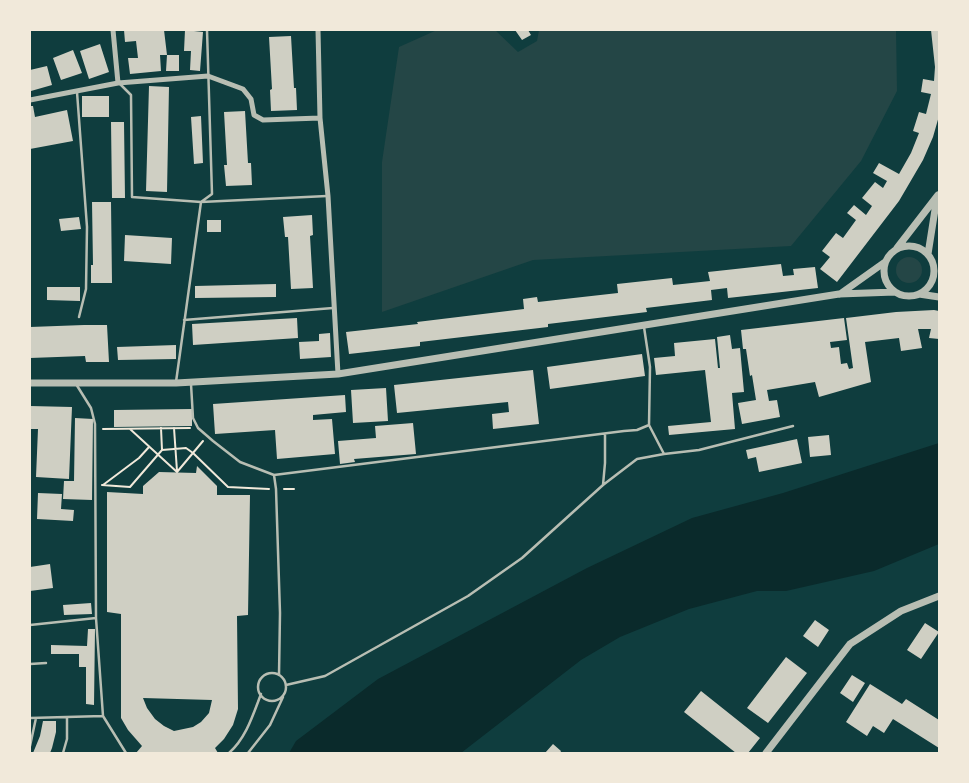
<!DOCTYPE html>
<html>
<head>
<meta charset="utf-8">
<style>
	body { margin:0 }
	#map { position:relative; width:969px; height:783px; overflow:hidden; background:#0f3d3e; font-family:"Times New Roman",serif }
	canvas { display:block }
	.frame { position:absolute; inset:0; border:31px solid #f1e9da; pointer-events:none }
</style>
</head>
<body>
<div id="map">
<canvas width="969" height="783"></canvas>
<div class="frame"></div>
</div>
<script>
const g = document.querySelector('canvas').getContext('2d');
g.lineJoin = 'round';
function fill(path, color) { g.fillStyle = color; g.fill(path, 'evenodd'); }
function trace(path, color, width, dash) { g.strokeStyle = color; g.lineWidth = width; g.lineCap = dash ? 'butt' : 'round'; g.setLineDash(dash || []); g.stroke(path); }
const green = new Path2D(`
	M437,30h58l23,22 19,-11 2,-11h357l1,61 -36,70 -70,85 -258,14 -151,52v-150l17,-115z
	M896 270a13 13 0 1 1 26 0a13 13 0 1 1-26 0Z`);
const water = new Path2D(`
	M939,443v101l-65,27 -88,20h-29l-68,18 -69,28 -39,23 -120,93h-172l7,-12 82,-62 209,-111 105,-50 91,-25z`);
const building = new Path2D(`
	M124,30h40l3,25h-7l1,16 -31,3 -2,-16h10l-2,-17 -11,1z
	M185,30l18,2 -3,39 -10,-1 1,-19h-7z
	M515,30h13l3,5 -9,5z
	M931,30h8v86l-6,21 -10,23 -24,41 -62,81 -17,-13 10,-12 -8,-6 14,-18 7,5 13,-18 -9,-7 7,-8 12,10 6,-9 -10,-8 13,-16 8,6 4,-7 -14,-8 6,-10 20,11 12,-21 8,-20 -6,-2 6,-19 7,2 5,-20 -10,-2 2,-13 11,2 1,-14z
	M291,36l3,52h2l1,22 -26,1 -1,-21 2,-1 -3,-52z
	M100,44l9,28 -20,7 -9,-28z
	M73,50l9,23 -21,7 -8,-22z
	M167,55h12v16h-13z
	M47,66l5,19 -21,6 -1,-21z
	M149,86l20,1 -2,105 -21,-1z
	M82,96h27v21h-27z
	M30,106h3l2,11 32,-7 6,31 -43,8z
	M245,111l3,52h3l1,22 -26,1 -2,-21h3l-3,-53z
	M201,116l2,47 -9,1 -3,-47z
	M111,122h13l1,76h-13z
	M92,202h19l1,81h-21v-18h2z
	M312,215l1,20 -3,1 3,52 -22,1 -3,-52h-3l-2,-20z
	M79,217l2,12 -20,2 -2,-12z
	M207,220h14v12h-14z
	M125,235l47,3 -1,26 -47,-3z
	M781,264l2,12 11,-1 -1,-6 22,-2 3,21 -90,10 -1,-10 -16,2 1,10 -66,8 1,4 -99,12v3l-128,15v4l-71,8 -3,-22 72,-8 -1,-2 107,-13 -1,-10 14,-2 1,5 80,-9 -1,-9 55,-6 1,7 37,-4 -2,-9z
	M276,284v13l-81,1v-12z
	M47,287h33v14l-33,-1z
	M934,310l5,1v28l-10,-1 2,-9h-13l4,19 -21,3 -2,-13 -34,4 6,40 -52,15 -4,-15 -48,8 2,11 8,-1 3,17 -38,7 -4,-21 18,-3 -4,-25 -2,1 -4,-27h-3l-2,-19 103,-12 3,22 -17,2 1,6 8,-1 2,17 6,-1 2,6 4,-1 -7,-50 50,-6z
	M297,318l1,20 -105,7 -1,-21z
	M84,325h23l2,37h-23l-1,-6 -55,2v-31z
	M330,333l1,24 -31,2 -1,-17 20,-1v-7z
	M730,335l2,14 8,-1 4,44 -12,1 3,36 -66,6 -1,-9 43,-4 -6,-52 -49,5 -2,-17 21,-2 -1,-13 41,-4 3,29h2l-3,-31z
	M176,345v14l-58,1 -1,-13z
	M642,354l3,22 -95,13 -3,-22z
	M533,370l6,54 -46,5 -1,-15 17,-2 -1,-10 -111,11 -3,-28z
	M386,388l2,33 -35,2 -2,-33z
	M345,395l1,17 -33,3v5l19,-1 3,35 -58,5 -2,-29 -60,4 -2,-30z
	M30,406l42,1 -3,72 -33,-2 2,-48h-8z
	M192,409v17l-78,1v-17z
	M75,418l18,1 -1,81 -29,-1 1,-18h10z
	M413,423l3,31 -62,5 1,3 -15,2 -2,-23 38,-3 -1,-12z
	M829,435l2,20 -21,2 -2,-20z
	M797,439l5,24 -43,9 -3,-15 -8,2 -2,-9z
	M197,466l20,20v9h33l-2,120 -11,1 1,93 -5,16 -9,14 -9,9 3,5h-82l6,-7 -14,-16 -7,-12v-104l-14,-2v-120l36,2v-8l16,-14 37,1zM143,698l69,2 -3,13 -8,9 -8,5 -19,4 -10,-5 -9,-7 -8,-11z
	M38,493l24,1 -1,15 13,1 -1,11 -36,-2z
	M50,564l3,24 -23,3v-24z
	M91,603l1,11 -28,1 -1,-10z
	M815,620l14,10 -11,17 -15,-11z
	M925,623l14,9 -18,27 -14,-9z
	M88,629h7l-1,76 -8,-1v-37h-7v-13h-28v-9l36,1z
	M786,657l21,16 -39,50 -21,-15z
	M852,675l13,8 -12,19 -13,-9z
	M870,684l32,20 4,-5 33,21v28l-46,-29 -9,14 -11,-7 -6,10 -21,-14z
	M701,691l59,47 -12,15h-12l-52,-41z
	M43,721h13v11l-4,16 -2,5h-17l7,-17z
	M553,744l8,7 -1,2h-15z`);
const path = new Path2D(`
	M174,428l3,43
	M103,429l87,-1
	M130,429l47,43 26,-31
	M162,450l24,-2 7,5 35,34 41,2
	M102,485l28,2 32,-37 -1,-22
	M103,485l36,-27 10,-11
	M284,489h10`);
const service = new Path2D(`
	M119,83l12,12 1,102 69,5 126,-6
	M77,92l10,135 -1,62 -7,28
	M184,320l149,-12
	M176,382l25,-180 11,-8 -5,-164
	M76,384l15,24 4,16 1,194 7,98 23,37
	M191,384l2,34 5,10 15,13 27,21 34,13 350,-44 13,-1 12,-5 1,-58 -6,-40
	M649,425l15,29 35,-4 94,-24
	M274,475l2,14 4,124 -1,62
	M603,485l34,-26 27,-5
	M30,625l66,-7
	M30,664l16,-1
	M258 687a14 14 0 1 1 28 0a14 14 0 1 1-28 0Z
	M286,685l39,-9 143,-80 54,-38 81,-73 2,-22v-29
	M30,718l73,-2
	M30,746l6,-28
	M63,753l4,-14v-22
	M229,753c17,-15 24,-38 32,-59
	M248,753l22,-28 13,-28`);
const minor = new Path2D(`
	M113,30l5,53
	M318,30l2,88 8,78 10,178
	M30,100l88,-17 90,-7 35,13 8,10 3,16 9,5 57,-2`);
const tertiary = new Path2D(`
	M884 271a25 25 0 1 1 50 0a25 25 0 1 1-50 0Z
	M897,248l41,-53
	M928,254l9,-57
	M840,294l45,-32
	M919,294l20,3
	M30,383h146l162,-9 501,-80 56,-2
	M766,753l84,-109 51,-33 38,-15`);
fill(green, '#244646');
fill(water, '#0a2a2b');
fill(building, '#cfcfc3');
trace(path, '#f1e9da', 2);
trace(service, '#b8beb3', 2.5);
trace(minor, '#b8beb3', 5);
trace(tertiary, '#b8beb3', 7);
</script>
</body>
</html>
